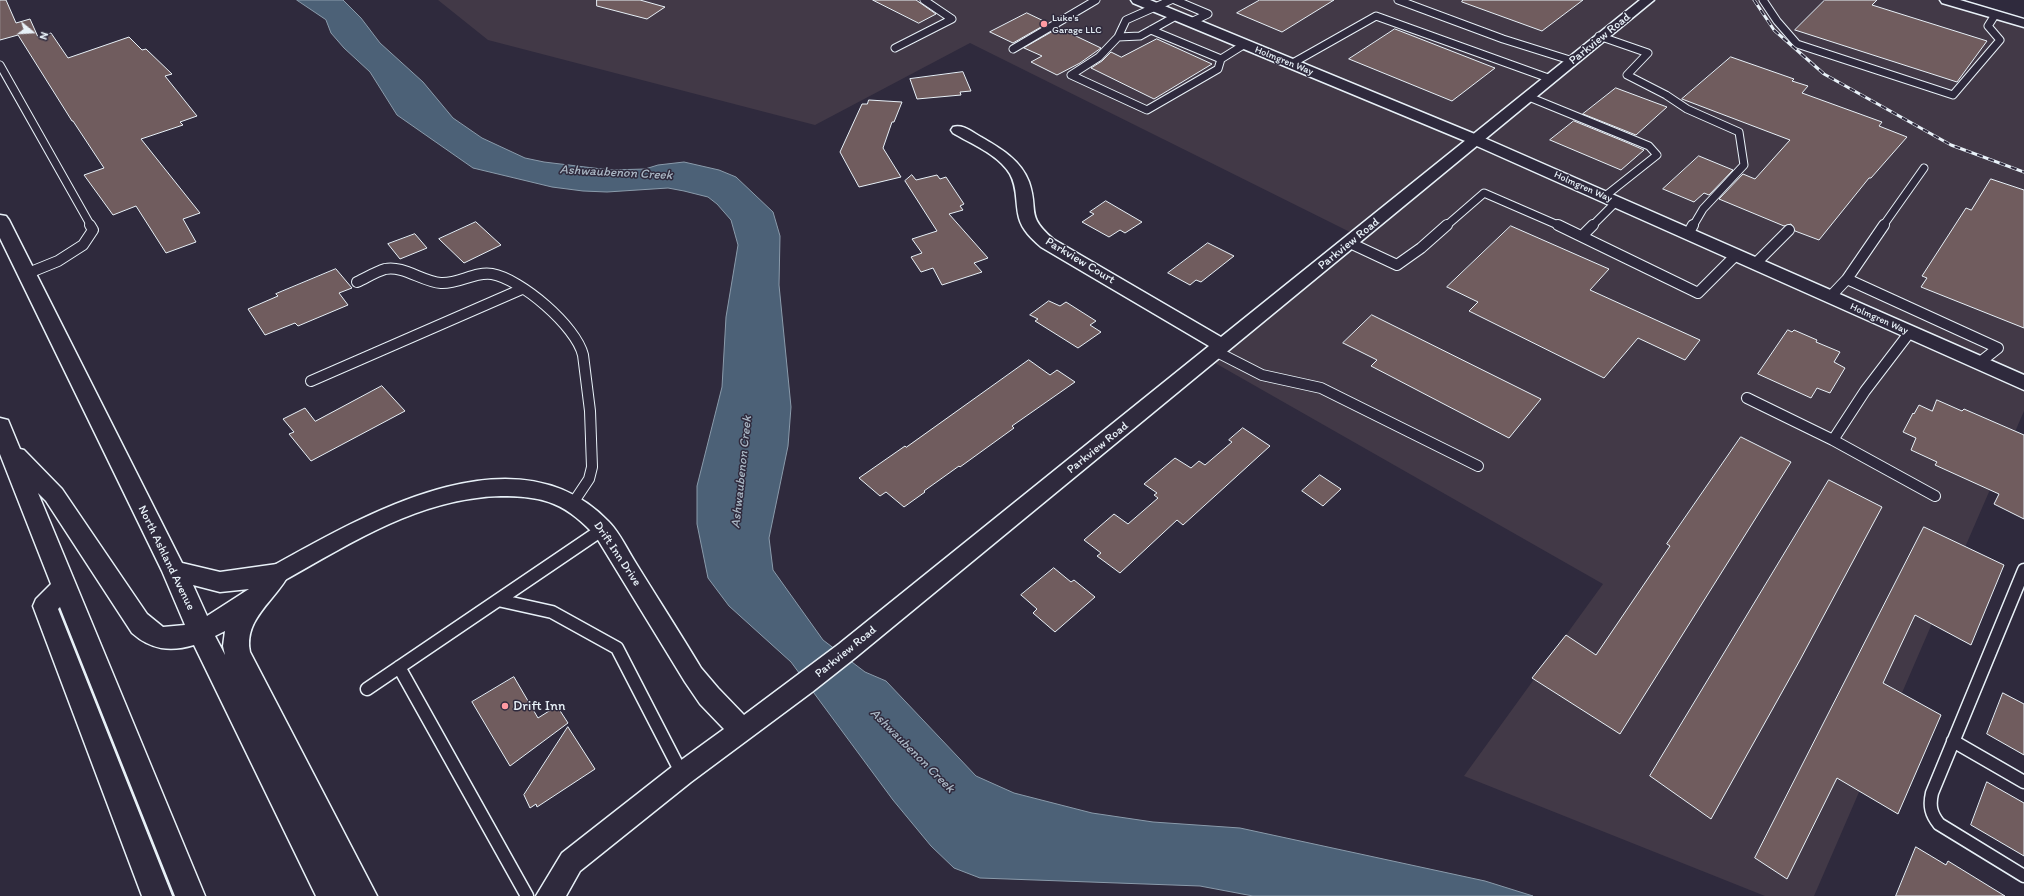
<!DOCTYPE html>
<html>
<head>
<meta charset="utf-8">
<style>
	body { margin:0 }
	#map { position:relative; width:2024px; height:896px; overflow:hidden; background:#2f2a3d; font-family:Itim,sans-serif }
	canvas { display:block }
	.north { position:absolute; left:12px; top:12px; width:40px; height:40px; -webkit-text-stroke:3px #2f2a3d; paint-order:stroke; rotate:108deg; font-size:11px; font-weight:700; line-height:16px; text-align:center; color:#e8f1f8 }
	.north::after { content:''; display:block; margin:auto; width:14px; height:18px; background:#e8f1f8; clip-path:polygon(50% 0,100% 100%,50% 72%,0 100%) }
</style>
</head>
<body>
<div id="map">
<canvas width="2024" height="896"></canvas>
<div class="north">N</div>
</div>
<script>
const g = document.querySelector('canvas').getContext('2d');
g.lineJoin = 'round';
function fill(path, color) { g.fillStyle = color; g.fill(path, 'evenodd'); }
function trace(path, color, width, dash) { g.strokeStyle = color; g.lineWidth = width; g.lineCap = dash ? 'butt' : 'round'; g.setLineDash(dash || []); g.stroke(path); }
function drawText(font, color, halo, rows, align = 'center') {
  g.font = font + ' Itim,sans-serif'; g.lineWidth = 3; g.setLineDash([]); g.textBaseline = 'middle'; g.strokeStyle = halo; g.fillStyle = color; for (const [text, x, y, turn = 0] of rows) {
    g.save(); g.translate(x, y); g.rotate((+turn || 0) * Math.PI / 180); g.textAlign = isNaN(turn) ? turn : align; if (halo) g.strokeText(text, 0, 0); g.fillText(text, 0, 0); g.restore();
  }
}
const built = new Path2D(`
	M438,0h1508l78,23v388l-210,485h-49l-301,-120 139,-192 -395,-225 150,-123 -388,-193 -155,82 -327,-85z`);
const water = new Path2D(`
	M297,0h46l18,18 19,25 43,39 30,36 29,20 43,20 19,4 66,8 35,-1 13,-4 26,-3 35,8 17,7 37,35 7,24 -1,49 12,122 -3,39 -19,92 4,32 50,70 42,32 21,9 90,95 38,17 78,20 61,9 87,6 245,53 48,15h-280l-53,-10 -220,-8 -26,-10 -23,-22 -38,-46 -102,-138 -62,-56 -21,-28 -11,-54v-38l25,-99 4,-70 12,-72 -7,-25 -14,-16 -9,-7 -24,-6 -16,-3 -61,4 -24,-1 -31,-4 -79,-19 -76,-53 -27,-43 -26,-24 -13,-15 -5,-13z`);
const building = new Path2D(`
	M0,0h6l10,23 14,-4 8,18 13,-4 17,25 61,-21 13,13 4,-1 26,25 -7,2 32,40 -17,6 3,3 -42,14 59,74 -17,6 13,23 -30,11 -30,-47 -23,9 -29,-40 20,-7 -31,-47h-1l-54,-86 -18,5z
	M597,0h43l25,7 -18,12 -50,-13z
	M873,0h43l20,14 -17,9z
	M1260,0h74l-52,32 -45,-19z
	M1463,0h120l-41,31 -80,-29z
	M1825,0h52l-5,5 115,36 -30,41 -162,-52z
	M1027,13l21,10 -35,20 -23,-11z
	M1059,28l42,20 -21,15 -23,12 -26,-13 11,-6 -18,-8z
	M1395,29l100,39 -43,33 -103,-42z
	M1157,39l55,25 -58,35 -63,-31 11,-7 9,-9 10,5z
	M1731,57l63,22 -2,2 16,5 -6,7 80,29 -3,4 28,11 -36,41h-2l-50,62 -24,-9 -4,-7 -7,2 -65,-27 24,-25 12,5 35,-39 -108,-41z
	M963,72l8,19 -11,1 1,3 -44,4 -7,-20z
	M1616,88l51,19 -31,28 -53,-21z
	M869,100l33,2 -8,20h-2l-9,26 18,29 -42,10 -19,-35 22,-48h5z
	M1574,121l54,22 16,7 -23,20 -71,-30z
	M1699,156l34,14 -24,25 -5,-2 -10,9 -31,-13z
	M912,175l4,5 21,-5 3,4 6,-2 18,27 -4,2 3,4 -14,4 39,44 -14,5 8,9 -40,13 -9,-17 -12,4 -10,-15 11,-4 -10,-14 25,-8 -32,-50z
	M1991,179l33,11v138l-103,-41 6,-9 -5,-2 44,-68 5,2z
	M1106,201l36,21 -17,11 -5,-3 -11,7 -27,-15 12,-8 -4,-2z
	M476,222l25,23 -37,18 -25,-24z
	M1511,226l98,43 -19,21 110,50 -15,20 -47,-22 -34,40 -135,-67 9,-9 -31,-15z
	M415,234l12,14 -27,11 -12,-15z
	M1208,243l26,13 -33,26 -5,-2 -6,5 -22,-12z
	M336,269l16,19 -13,5 9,12 -50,21 -3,-3 -30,12 -17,-26 30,-13 -2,-2z
	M1049,301l11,5 6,-4 30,19 -6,4 11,7 -23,16 -43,-27 3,-2 -8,-4z
	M1372,315l169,84 -32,39 -138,-72 6,-6 -34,-17z
	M1788,330l4,2 2,-2 23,10 -1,2 24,10 -6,10 11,6 -15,25 -13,-5 -6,10 -53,-24z
	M1029,360l21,15 7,-5 18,12 -63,44 2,2 -54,39 -1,-1 -35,25 1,1 -21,15 -18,-15 -6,4 -21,-18 46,-32 1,1z
	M382,386l23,25 -94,50 -22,-27 5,-2 -11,-13 22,-11 10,13z
	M1937,400l25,11 2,-2 60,26v84l-30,-15 5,-10 -64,-29 2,-3 -26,-12 5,-12 -13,-6 10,-19 1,1 5,-9 13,6z
	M1243,428l27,18 -87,79 -6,-5 -57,53 -23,-17 4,-3 -17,-13 30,-26 14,10 30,-26 -4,-3 3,-2 -13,-9 31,-26 16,10 8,-7 6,4 27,-23 -3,-2z
	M1741,437l50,25 -171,272 -88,-56 34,-43 30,20 74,-109 -3,-2z
	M1320,475l21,14 -18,17 -21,-15z
	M1829,480l53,27 -82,153 -89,159 -61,-43z
	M1924,527l80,38 -33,80 -56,-30 -32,68 58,32 -43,99 -61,-36 -50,101 -32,-21z
	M1054,568l17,14 3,-2 21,17 -40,35 -22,-19 4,-4 -16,-14z
	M514,677l24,41 19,-12 11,17 -58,43 -38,-64z
	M2003,693l21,11v51l-37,-21z
	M568,727l27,42 -58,38 -1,-3 -6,4 -6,-13z
	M1987,782l37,21v53l-53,-31z
	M1916,847l30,18 2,-4 57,35h-109z`);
const serviceFar2 = new Path2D(`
	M1171,0l-45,20 -8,17 22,-1 36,-20
	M1175,0l33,14 -17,8
	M1398,0l105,39 70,22
	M1763,0l14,21 20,23 156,51 47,-55 -12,-14 7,-11
	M1151,30l70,29 24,-15
	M1599,36l49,17 -21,22 39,20 21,14 52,23 5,33 -41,44 -10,17
	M1118,37l-19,20 -28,18 76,35 71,-41 3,-10
	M895,48l57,-29 -28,-19
	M1013,49l83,-49
	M1291,64l85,-48 175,63
	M0,65l91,161
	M1529,97l120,49 8,9 -53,42
	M1446,226l38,-33 76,33
	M1592,226l24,-24
	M1883,226l41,-58`);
const serviceFar1 = new Path2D(`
	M1558,225l140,68 38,-38
	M1688,234l5,-9
	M1582,236l11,-11
	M1350,243l47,22 24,-17 26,-23
	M1755,264l34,-34
	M26,274l32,-13 25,-16 10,-15 -3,-5
	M1847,279l37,-54
	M357,282c9,-4 18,-10 28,-13 18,-4 38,13 56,14 18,1 34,-12 51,-9 29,5 84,52 91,81l7,56 2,56 -3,12 -16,24
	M1830,297l17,-18 151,69 -19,15
	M1910,332l-45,59 -32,49 102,56
	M1217,352l45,23 59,13 157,78
	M311,381l211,-92
	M1747,398l86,42`);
const service = new Path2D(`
	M2024,570l-92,223c-3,13 -1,21 7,31l85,52
	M498,600l54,12 65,36 65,126
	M399,667l128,229
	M367,689l236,-160
	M1953,741l71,41`);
const minor = new Path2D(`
	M1640,0h14l-799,658 -43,34 -121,90 -111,89 -14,25h-30l26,-43 111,-87 51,-37 -24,-25 -15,-22 -90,-147c-12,-12 -24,-24 -41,-31 -16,-7 -36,-8 -53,-8 -81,2 -148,46 -216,84l-8,3 -8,-3 -3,-6 3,-6c92,-51 247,-144 340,-46 11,11 19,29 28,43 21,34 43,68 64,103l17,20 26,27 95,-71 370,-298 -168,-99c-9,-8 -19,-17 -22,-29 -4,-15 -1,-30 -9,-44 -12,-20 -39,-30 -57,-41l-2,-3 2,-3c10,-3 19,5 28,10 19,11 40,23 48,45 10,29 -4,33 24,57l168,98z
	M1940,0h20l64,19v8l-82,-24z`);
const tertiary = new Path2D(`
	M1131,0h19l332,137 542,238v15l-554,-247 -337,-140z`);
const secondary = new Path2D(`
	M0,215l6,1 3,4 173,343 38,9 57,-8 9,3 3,7c-13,26 -46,45 -39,78l127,244h-61l-122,-251c-23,7 -43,5 -62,-12l-86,-132 -8,-8 167,403h-30l-115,-289 -2,2 114,287h-30l-109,-290 3,-7 15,-15 -51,-130v-36l8,2 12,29 4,1 38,39 85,125 16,13 22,-2 -23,-54 -162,-333zM193,585l27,7 29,-3 -42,27zM225,631l-2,15 2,9 -10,-19z`);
const rail = new Path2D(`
	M1754,0l20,30 50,44 127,71 73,27`);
const markers = [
	[1044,24,4,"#ff9aa2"],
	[505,706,4,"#ff9aa2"]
];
const farPoinames = [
	["Luke's",1052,18],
	["Garage LLC",1052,30]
];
const farStreetnames = [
	["Holmgren Way",1284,61,22],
	["Holmgren Way",1583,187,24],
	["Holmgren Way",1879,319,24]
];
const streetNames = [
	["Parkview Road",1600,39,-39],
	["Parkview Road",1349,244,-39],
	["Parkview Court",1080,261,31],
	["Parkview Road",1098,448,-39],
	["Drift Inn Drive",617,554,56],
	["North Ashland Avenue",166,558,64],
	["Parkview Road",846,652,-39]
];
const waterNames = [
	["Ashwaubenon Creek",616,173,3],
	["Ashwaubenon Creek",742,472,-84],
	["Ashwaubenon Creek",912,751,45]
];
const nearPoinames = [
	["Drift Inn",513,706]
];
fill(built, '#423947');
fill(water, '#4c6177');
trace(water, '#8a9bab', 1);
fill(building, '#705c5e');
trace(building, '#e8f1f8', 1);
trace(serviceFar2, '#e8f1f8', 9);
trace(serviceFar1, '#e8f1f8', 12);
trace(service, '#e8f1f8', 15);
trace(minor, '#e8f1f8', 3);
trace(tertiary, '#e8f1f8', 3);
trace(secondary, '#e8f1f8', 3);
trace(serviceFar2, '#2f2a3d', 7);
trace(serviceFar1, '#2f2a3d', 10);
trace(service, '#2f2a3d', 12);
fill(minor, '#2f2a3d');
fill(tertiary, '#2f2a3d');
fill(secondary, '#2f2a3d');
trace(rail, '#e8f1f8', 3);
trace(rail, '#2f2a3d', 2, [6]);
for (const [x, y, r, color] of markers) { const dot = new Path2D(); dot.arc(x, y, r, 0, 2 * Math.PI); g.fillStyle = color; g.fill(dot); trace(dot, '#2f2a3d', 1.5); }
drawText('10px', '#e8f1f8', '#2f2a3d', farPoinames, 'left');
drawText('10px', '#e8f1f8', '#2f2a3d', farStreetnames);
drawText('12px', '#e8f1f8', '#2f2a3d', streetNames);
drawText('italic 13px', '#aab7c4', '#2f2a3d', waterNames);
drawText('14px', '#e8f1f8', '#2f2a3d', nearPoinames, 'left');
</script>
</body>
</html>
